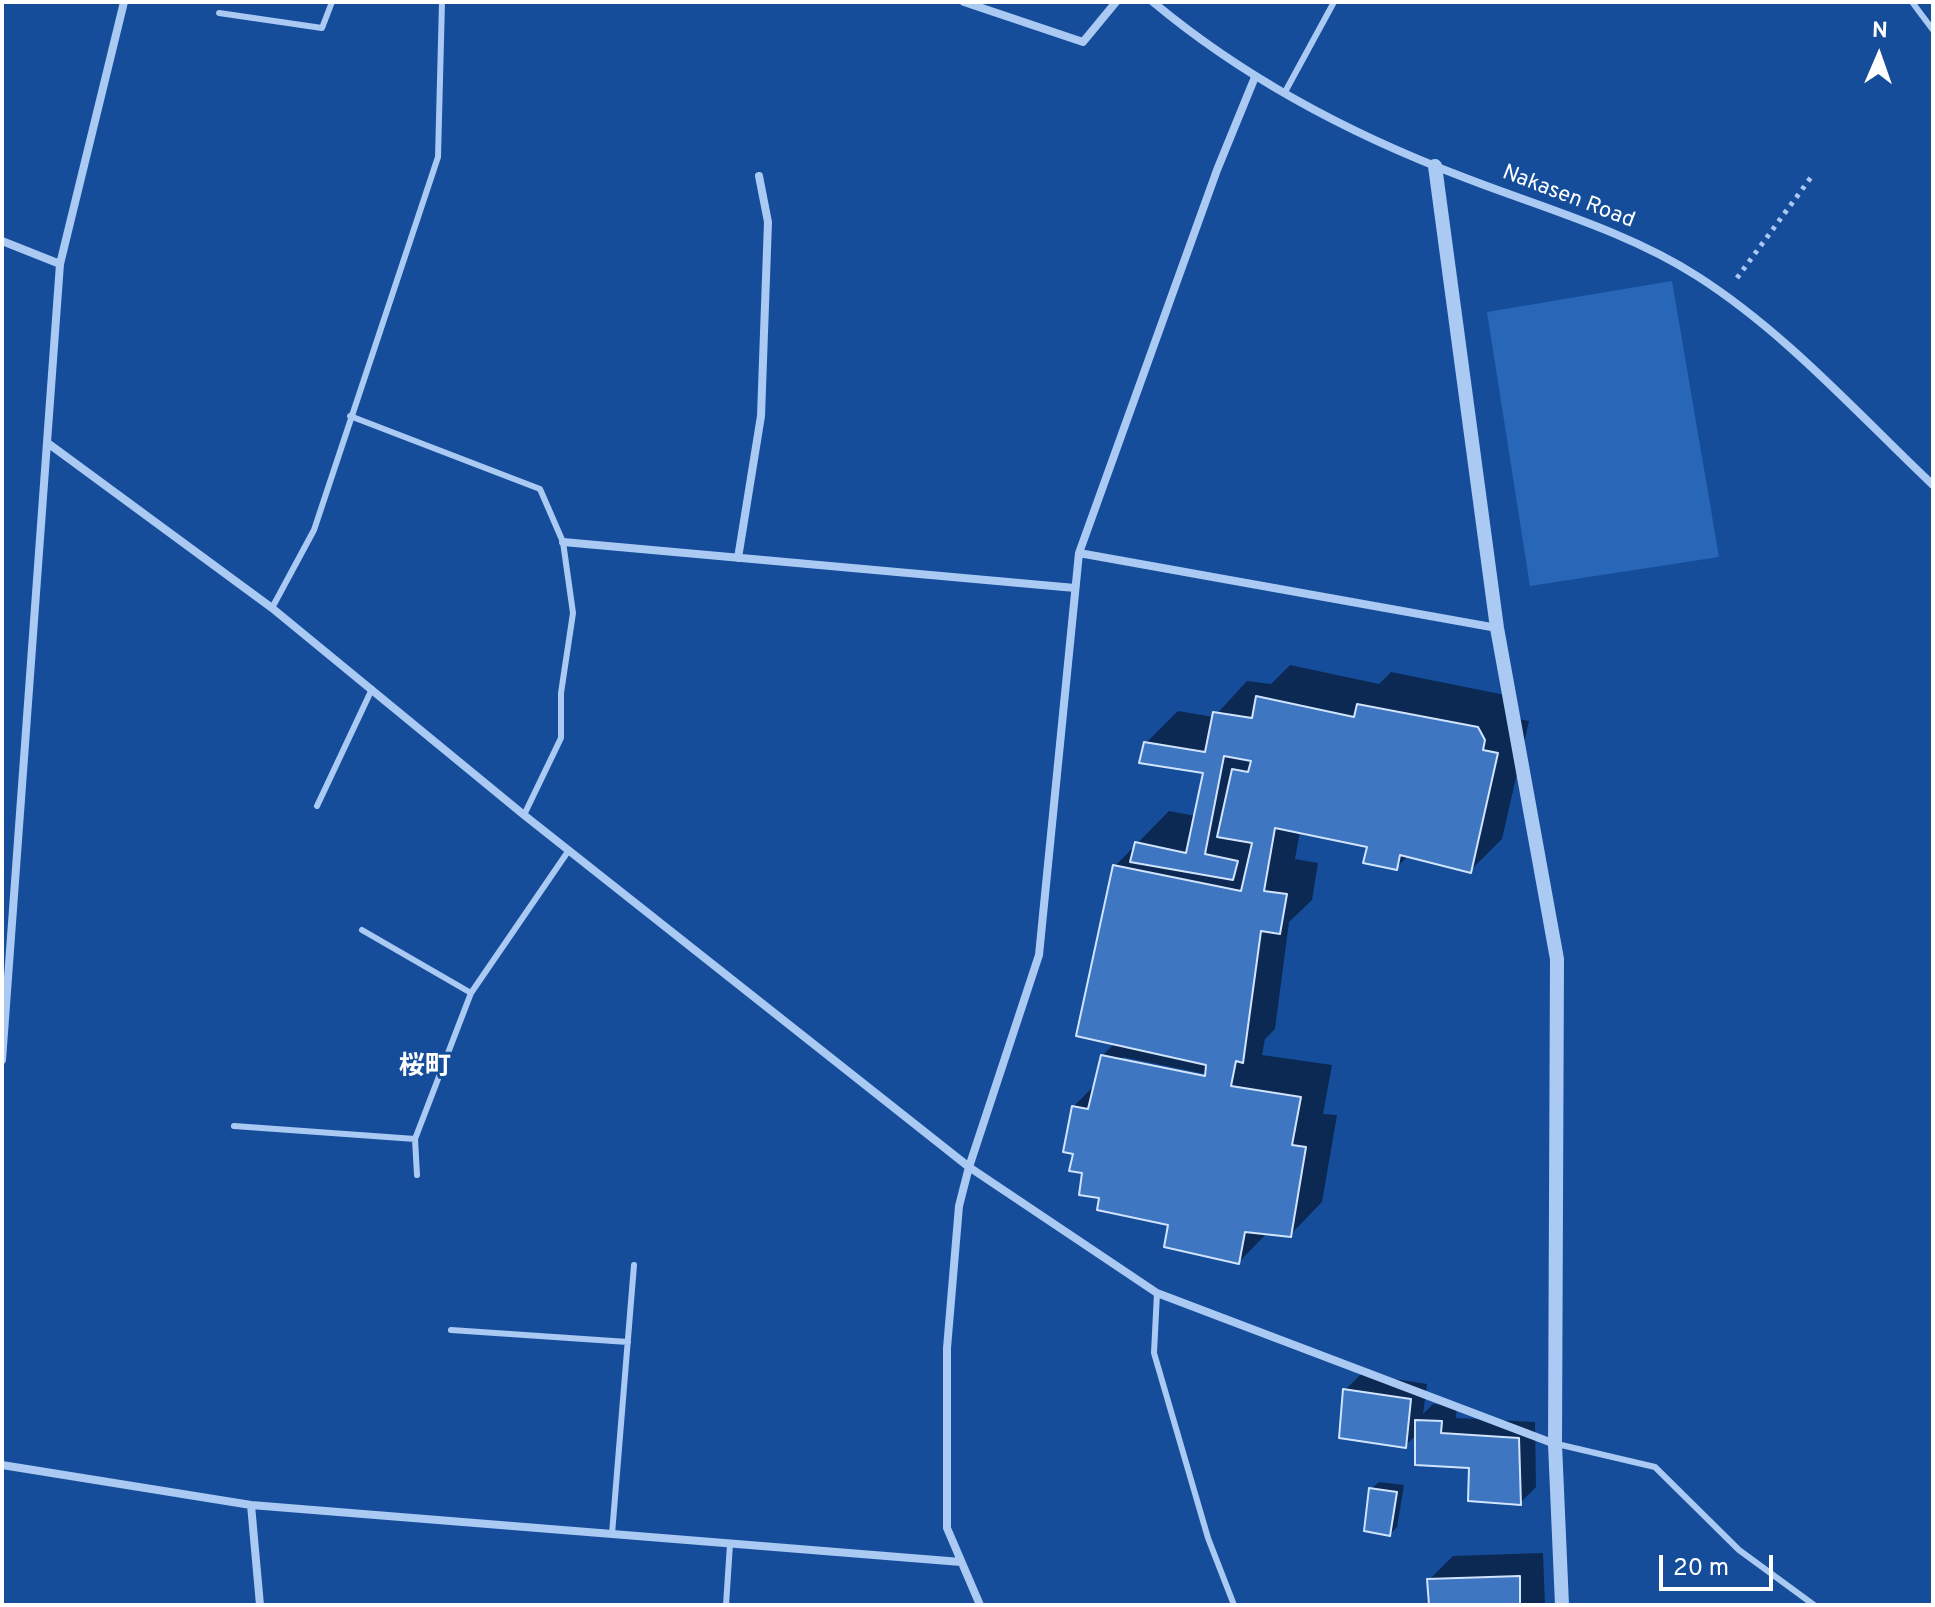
<!DOCTYPE html>
<html>
<head>
<meta charset="utf-8">
<style>
	body { margin:0 }
	#map { position:relative; width:1935px; height:1607px; overflow:hidden; background:#154d9b; font-family:Overpass,sans-serif }
	canvas { display:block }
	.frame { position:absolute; inset:0; border:4px solid #fff; pointer-events:none }
	.north { position:absolute; left:1839px; top:16px; width:80px; height:80px; -webkit-text-stroke:6px #154d9b; paint-order:stroke; rotate:2deg; font-size:22px; font-weight:700; line-height:32px; text-align:center; color:#fff }
	.north::after { content:''; display:block; margin:auto; width:28px; height:36px; background:#fff; clip-path:polygon(50% 0,100% 100%,50% 72%,0 100%) }
	.scale { position:absolute; left:1659px; top:1555px; width:114px; height:36px; box-sizing:border-box; border:4px solid #fff; border-top:0; padding-left:10px; font-size:24px; line-height:28px; white-space:nowrap; color:#fff; -webkit-text-stroke:6px #154d9b; paint-order:stroke }
</style>
</head>
<body>
<div id="map">
<canvas width="1935" height="1607"></canvas>
<div class="frame"></div>
<div class="north">N</div>
<div class="scale">20 m</div>
</div>
<script>
const g = document.querySelector('canvas').getContext('2d');
g.lineJoin = 'round';
function fill(path, color) { g.fillStyle = color; g.fill(path, 'evenodd'); }
function trace(path, color, width, dash) { g.strokeStyle = color; g.lineWidth = width; g.lineCap = dash ? 'butt' : 'round'; g.setLineDash(dash || []); g.stroke(path); }
function drawText(font, color, halo, rows, align = 'center') {
  g.font = font + ' Overpass,"Noto Sans JP",sans-serif'; g.lineWidth = 6; g.setLineDash([]); g.textBaseline = 'middle'; g.strokeStyle = halo; g.fillStyle = color; for (const [text, x, y, turn = 0] of rows) {
    g.save(); g.translate(x, y); g.rotate((+turn || 0) * Math.PI / 180); g.textAlign = isNaN(turn) ? turn : align; if (halo) g.strokeText(text, 0, 0); g.fillText(text, 0, 0); g.restore();
  }
}
const green = new Path2D(`
	M1672,281l47,276 -189,29 -43,-274z`);
const shadow = new Path2D(`
	M1290,665l89,19 12,-12 119,24 4,22 15,3 -27,118 -32,32 -61,-16 -13,13 -26,-22 -70,-15 -5,28 23,4 -6,37 -23,22 -14,107 -10,10 -3,16 70,10 -9,49 14,1 -15,87 -32,33 -22,-3 -29,30 -69,-38 -69,-27 -26,-45 -2,-45 23,-23 6,-28 13,-13v-177l54,-55 26,5 10,-45 -59,-28 32,-32 36,6 33,-36 24,3zM1123,1057l92,19 -1,4 -91,-19z
	M1361,1374l66,10 -4,30 10,-10 24,2 -1,12 79,4 1,65 -16,16 -49,-37 -54,-32 -12,12 -60,-56z
	M1379,1482l25,3 -7,42 -7,7 -19,-45z
	M1543,1553l2,52h-114l-2,-25 24,-24z`);
const building = new Path2D(`
	M1256,696l98,21 3,-13 121,23 7,13 -2,10 15,3 -27,120 -71,-18 -3,15 -34,-7 4,-16 -92,-19 -11,63 23,3 -7,40 -19,-3 -18,132 -7,-2 -5,25 70,11 -9,48 14,2 -15,90 -46,-5 -6,32 -75,-17 4,-22 -71,-15 2,-12 -20,-3 3,-22 -13,-2 4,-17 -10,-2 9,-46 16,3 13,-54 104,21 1,-11 -130,-29 37,-171 128,26 11,-48 -35,-6 15,-68 16,3 3,-11 -27,-5 -19,98 33,7 -5,19 -103,-18 5,-20 51,11 17,-80 -64,-10 5,-21 61,10 8,-40 39,6z
	M1343,1389l68,10 -5,49 -67,-10z
	M1415,1420l27,1 -1,12 78,5 2,67 -53,-4 1,-33 -54,-3z
	M1369,1488l28,4 -7,44 -26,-5z
	M1520,1576v29h-91l-2,-26z`);
const path = new Path2D(`
	M1737,278l75,-102`);
const service = new Path2D(`
	M1912,2l21,28
	M219,13l103,15 10,-26
	M1285,92l49,-90
	M350,416l190,73 23,53 10,71 -12,80v45l-37,77
	M272,608l42,-78 124,-373 4,-155
	M317,806l55,-117
	M362,930l109,63
	M234,1126l181,13 56,-146 98,-143
	M415,1139l2,36
	M1157,1293l-3,60 54,185 26,67
	M451,1330l177,12
	M1557,1444l98,23 84,83 75,55
	M612,1534l22,-269
	M726,1605l4,-61`);
const minor = new Path2D(`
	M964,2l119,40 33,-40
	M1153,2c91,76 199,133 310,175 77,30 164,54 234,99 88,56 161,138 236,209
	M2,241l58,23
	M49,444l223,164 252,207 445,352 188,126 398,151
	M563,542l512,46
	M1079,553l418,75
	M738,558l23,-142 7,-194 -9,-46
	M2,1060l58,-796 64,-262
	M2,1465l249,40 710,57
	M251,1505l9,100
	M980,1605l-33,-77v-180l12,-142 10,-39 70,-212 40,-402 138,-383 38,-93`);
const tertiary = new Path2D(`
	M1435,166l62,462 60,331 -2,485 7,161`);
const streetNames = [
	["Nakasen Road",1568,198,21]
];
const quarterNames = [
	["桜町",425,1069]
];
fill(green, '#2866b8');
fill(shadow, '#0007');
fill(building, '#3e76c1');
trace(building, '#d2e4fd', 2);
trace(path, '#aac9f3', 5, [4, 6]);
trace(service, '#aac9f3', 6);
trace(minor, '#aac9f3', 8);
trace(tertiary, '#aac9f3', 14);
drawText('22px', '#fff', '#154d9b', streetNames);
drawText('bold 26px', '#fff', '#154d9b', quarterNames);
</script>
</body>
</html>
